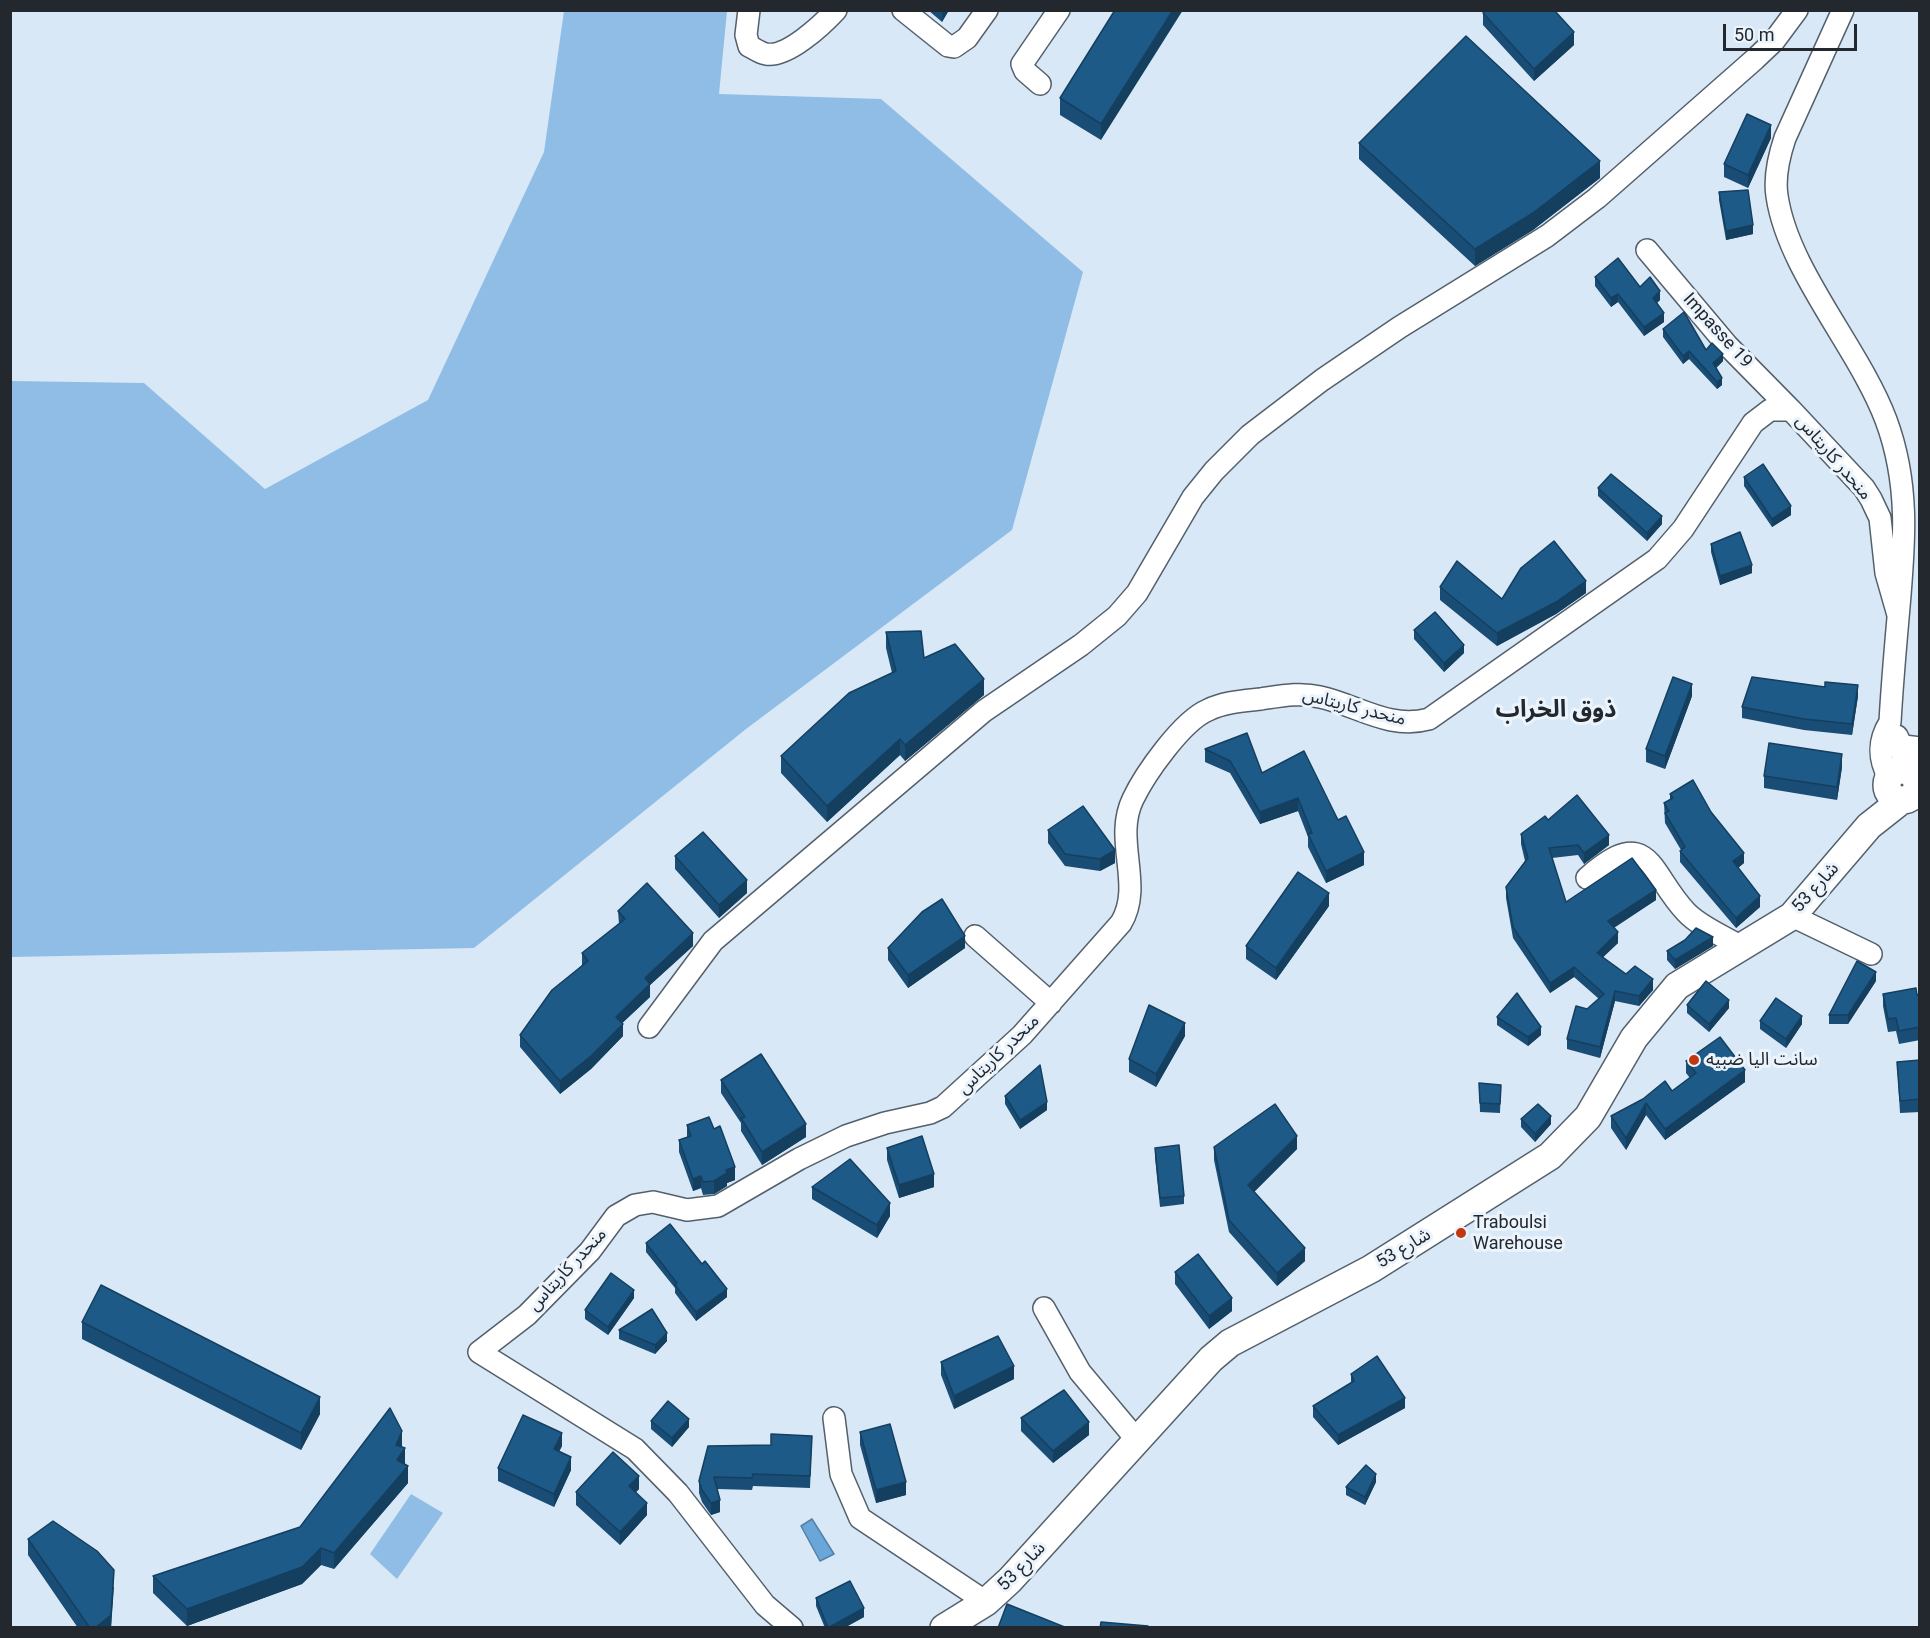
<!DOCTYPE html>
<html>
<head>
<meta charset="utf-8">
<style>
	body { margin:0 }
	#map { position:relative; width:1930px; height:1638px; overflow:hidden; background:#d9e8f6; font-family:Roboto,sans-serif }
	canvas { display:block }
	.frame { position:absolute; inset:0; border:12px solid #23282e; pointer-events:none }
	.scale { position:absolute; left:1723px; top:24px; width:134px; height:27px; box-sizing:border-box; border:3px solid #23282e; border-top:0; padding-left:8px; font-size:18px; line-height:21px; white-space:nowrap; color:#23282e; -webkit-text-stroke:4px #ebf4fd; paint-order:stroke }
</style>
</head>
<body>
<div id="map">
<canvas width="1930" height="1638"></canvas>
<div class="frame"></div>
<div class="scale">50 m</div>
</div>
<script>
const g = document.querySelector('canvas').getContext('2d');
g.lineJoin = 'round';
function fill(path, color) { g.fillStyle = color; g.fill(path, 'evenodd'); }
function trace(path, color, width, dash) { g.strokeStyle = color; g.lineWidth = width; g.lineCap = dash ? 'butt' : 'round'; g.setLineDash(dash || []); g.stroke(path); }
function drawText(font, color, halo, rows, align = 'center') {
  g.font = font + ' Roboto,"Noto Sans Arabic",sans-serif'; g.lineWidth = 6; g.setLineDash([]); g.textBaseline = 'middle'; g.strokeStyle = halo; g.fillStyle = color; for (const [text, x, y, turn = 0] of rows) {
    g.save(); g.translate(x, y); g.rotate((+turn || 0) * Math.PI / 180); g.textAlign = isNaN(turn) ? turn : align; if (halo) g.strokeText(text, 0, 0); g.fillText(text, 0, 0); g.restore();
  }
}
const green = new Path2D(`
	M564,11h163l-8,83 162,5 202,173 -71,258 -266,199 -272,219 -463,9v-576l133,2 121,106 163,-89 116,-248z
	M411,1494l32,19 -46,66 -27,-25z`);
const water = new Path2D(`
	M812,1519l22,35 -14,7 -19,-35z`);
const minor = new Path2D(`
	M749,10l-3,25 3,11c6,3 11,7 17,8 21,4 56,-29 70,-44
	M903,10l45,36 6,1 13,-9 20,-28
	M1843,10l-58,128c-6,18 -11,39 -8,58 11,75 82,152 109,224 25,67 18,129 12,198 -3,34 -6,69 -8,104 -12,19 -12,36 -1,56
	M1040,84l-15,-13 -3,-7 37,-54
	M1647,250l80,95 64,65
	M1897,736l6,13v21
	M1587,878c63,-56 62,-5 99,34 14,15 38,24 55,35
	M1792,916l79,38
	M975,936l76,67
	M649,1027l64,-86 271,-230 97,-66 36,-29 20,-23 56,-96 21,-26 36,-36 72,-55 78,-53 147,-91 50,-38 158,-139 19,-18 23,-31
	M1044,1308l36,64 57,68
	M834,1418l7,56 19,44 126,84
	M792,1628l-27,-23 -87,-112 -43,-44 -156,-97 48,-37 63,-64 26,-35 19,-11 18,-3 34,8 31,-4 81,-47 47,-23 39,-13 45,-10 13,-6 79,-72 99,-112c23,-38 -8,-83 12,-124 12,-25 49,-78 75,-89 16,-8 35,-9 53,-11 20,-3 39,-7 59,-2 37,8 69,33 109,22l228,-160 26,-30 70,-106 17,-13h21l73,78 7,11 9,19 6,55 12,42`);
const tertiary = new Path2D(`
	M1903,749l17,2
	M1887 785a15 15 0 1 1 30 0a15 15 0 1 1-30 0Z
	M944,1628l42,-26 24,-22 201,-221 19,-16 141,-74 179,-113 38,-39 46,-79 43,-52 115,-70 77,-90 33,-26`);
const wall = new Path2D(`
	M928,10h21l-7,12z
	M1115,10l-14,130 -41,-25v-17z
	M1483,13l91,32 -40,36 -51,-56z
	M1771,138l-23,50 -24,-11v-13z
	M1359,143l241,35 -67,52 -58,36 -116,-107z
	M1719,192l34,42 -27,6 -7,-40z
	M1595,277l45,10 20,13 -3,3 7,19 -20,14 -26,-34 -7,5 -16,-21z
	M1663,329l43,21 17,11 -7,7 6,17 -5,4 -28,-30 -6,5 -20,-27z
	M1744,477l47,38 -19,12 -28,-41z
	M1598,488l64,36 -15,17 -49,-45z
	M1711,544l41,29 -32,12 -9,-33z
	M1440,587l62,12 84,-6 -30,21 -59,32 -57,-46z
	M1414,630l50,23 -20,19 -30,-33z
	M886,632l38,26 60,37 -79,66 -5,-6 -73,67 -46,-49v-17l111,-83 -6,-25z
	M1692,696l-27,73 -19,-7v-13z
	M1858,696l-6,39 -48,-5 -62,-12v-11z
	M1205,749l57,24 76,47 26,45 -38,18 -18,-36v-10l-10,-26 -38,13 -30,-51 -25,-11z
	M1842,767l-5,33 -73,-12v-12z
	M1670,794l41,18 33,51 -6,5 22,39 -24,21 -56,-66v-11l1,-1 -16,-27 -1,-20 6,-3z
	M1548,820l61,25 -25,19 -6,-9 -26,3 14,44 90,-2 -42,28 4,15 -15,14 23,17 27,16 -14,16 -24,-5 -15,57 -33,-9v-10l20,-30 12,-10 -25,-22 -24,16 -37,-55 -7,-40v-11l19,-26 -4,-17v-10z
	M1048,830l67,33 -15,8 -35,-5 -17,-23z
	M675,856l72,37 -28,25 -44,-49z
	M1329,906l-53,74 -30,-21v-13z
	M618,911l75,35 -43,39v12l-28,26 1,13 -32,33 -31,25 -40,-47v-12l62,-70v-12l37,-29z
	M1713,946l-38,23 -8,-9v-9z
	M888,948h77l-57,40 -20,-28z
	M1876,981l-28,43h-19v-9z
	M1883,994h37v46l-21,4 -3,-13 -8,1 -5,-26z
	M1687,1005l42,3 -20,24 -22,-19z
	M1497,1017l44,18 -13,11 -31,-21z
	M1760,1021l42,3 -16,24 -26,-19z
	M1185,1036l-29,51 -27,-15v-13z
	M1920,1060v52l-20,1 -3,-51z
	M1686,1061l59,21 -80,58 -19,-25 -20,35 -15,-22v-12l61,-25 18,-13 -4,-5z
	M721,1080l85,57 -44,28 -21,-34v-8l-20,-30z
	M1479,1083l22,2 -1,28 -20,-1z
	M1005,1096l42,14 -27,19 -15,-25z
	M1521,1119l30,5 -16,18 -14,-15z
	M687,1125l27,4 21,51 -8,3v3l-13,8 -11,1 -2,-7 -8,3 -14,-39v-12l8,-3z
	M1214,1147l83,2 -43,43 51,69 -28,25 -48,-54 -15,-72z
	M887,1148l47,39 -35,11 -12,-38z
	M1155,1148l29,48v8l-24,3 -5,-50z
	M812,1187l78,29 -13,22 -65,-39z
	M646,1243l81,54 -31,24 -21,-28v-5l-29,-36z
	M1175,1272l57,39 -23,18 -34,-45z
	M634,1298l-26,37 -23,-16v-9z
	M82,1322l238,92 -19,36 -219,-111z
	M619,1330l48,11 -12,13 -36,-15z
	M941,1362l73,17 -60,30 -13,-34z
	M1351,1374l54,34 -67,37 -25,-28v-11l38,-23z
	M1021,1418l68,17 -36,28 -32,-32z
	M651,1421l38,6 -17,20 -21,-18z
	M860,1432l46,63 -30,8 -16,-58z
	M812,1436l-2,52 -57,-2 -1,4 -35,-1 3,23 -9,3 -9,-13 -3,-9v-12l72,-36z
	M562,1446l-3,5 12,19 -17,37 -56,-26v-13z
	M402,1447l6,36 -74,86 -13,-4 -19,19 -115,42 -34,-33v-17l147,-49z
	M1376,1482l-11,23 -19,-10v-8z
	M639,1489l-3,3 11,23 -27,30 -44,-40v-13z
	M28,1539l86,48 -3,41h-33l-50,-73z
	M816,1598l48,19 -20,11h-19l-9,-22z`);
const shadedWall = new Path2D(`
	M942,10h7l-7,12z
	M1173,10h10l-82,130v-16z
	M1574,32v13l-40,36v-12z
	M1771,125v13l-23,50v-13z
	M1600,161v17l-67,52 -58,36v-17z
	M1753,225v9l-27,6v-9z
	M1660,291v9l-7,6v-8z
	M1618,294v8l-7,5v-9z
	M1664,313v9l-20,14v-9z
	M1689,351v8l-6,5v-8z
	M1723,354v7l-10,10v-8z
	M1722,378v7l-5,4v-7z
	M1791,506v9l-19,12v-8z
	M1662,516v8l-15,17v-8z
	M1752,565v8l-32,12v-9z
	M1586,581v12l-30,21 -59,32v-13z
	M1464,645v8l-20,19v-9z
	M984,679v16l-79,66v-16z
	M1692,684v12l-27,73v-13z
	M1858,685v11l-6,39v-11z
	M900,739v16l-73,67v-16z
	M1842,754v13l-5,33v-13z
	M1298,798v13l-38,13v-12z
	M1609,835v10l-25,19v-11z
	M1115,850v13l-15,8v-12z
	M1364,852v13l-38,18v-12z
	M1744,853v10l-11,9v-11z
	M747,880v13l-28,25v-13z
	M1656,890v10l-48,31v-10z
	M1329,893v13l-53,74v-12z
	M1760,896v11l-24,21v-10z
	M1618,932v11l-21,20v-10z
	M693,933v13l-43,39v12l-34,32v-12l29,-39z
	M965,936v12l-57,40v-13z
	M1713,937v9l-38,23v-9z
	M1574,967v10l-24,16v-10z
	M1876,972v9l-28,43v-9z
	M1653,979v11l-14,16v-10z
	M1615,991v10l-15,57v-11z
	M1729,1000v8l-20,24v-8z
	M1802,1016v8l-16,24v-9z
	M1185,1023v13l-29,51v-13z
	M623,1024v12l-32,33 -31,25v-13z
	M1541,1027v8l-13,11v-9z
	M1745,1070v12l-80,58v-11z
	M1047,1102v8l-27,19v-9z
	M1646,1103v12l-20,35v-12z
	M1551,1116v8l-16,18v-8z
	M806,1124v13l-44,28v-13z
	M1297,1136v13l-49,49v-13z
	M735,1167v13l-8,3v3l-13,8v-13l12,-11z
	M934,1174v13l-35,11v-13z
	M701,1176v12l-8,3v-12z
	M890,1203v13l-13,22v-13z
	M1305,1248v13l-28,25v-13z
	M727,1289v8l-31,24v-9z
	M634,1290v8l-26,37v-8z
	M1232,1298v13l-23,18v-13z
	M667,1333v8l-12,13v-9z
	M1014,1366v13l-60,30v-13z
	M320,1397v17l-19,36v-17z
	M1405,1398v10l-67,37v-10z
	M689,1419v8l-17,20v-9z
	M1089,1422v13l-36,28v-12z
	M402,1431v17l-6,-3z
	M562,1433v13l-8,16v-13z
	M405,1448v17l-8,-5z
	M571,1457v13l-17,37v-13z
	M408,1466v17l-74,86v-16z
	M1376,1474v8l-11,23v-8z
	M639,1476v13l-10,10v-13z
	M906,1482v13l-30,8v-13z
	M720,1500v12l-9,3v-12z
	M647,1503v12l-27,30v-13z
	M321,1548v17l-19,19 -115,42v-17z
	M114,1570l-3,58h-16z
	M864,1608v9l-20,11h-16z`);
const building = new Path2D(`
	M1115,10h58l-72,114 -41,-26z
	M1486,10h68l20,22 -40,37 -51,-56z
	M1466,36l134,125 -67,52 -58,36 -116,-106z
	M1747,114l24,11 -23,50 -24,-11z
	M1748,190l5,35 -27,6 -7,-39z
	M1618,258l22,29 10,-10 10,14 -7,7 11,15 -20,14 -26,-33 -7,4 -16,-21z
	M1684,312l22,38 6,-7 11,11 -10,9 9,15 -5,4 -28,-31 -6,5 -20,-27z
	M1763,464l28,42 -19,13 -28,-42z
	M1611,474l51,42 -15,17 -49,-45z
	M1740,532l12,33 -32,11 -9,-32z
	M1554,541l32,40 -30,21 -59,31 -57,-46 17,-26 45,38 19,-31z
	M1435,612l29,33 -20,18 -30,-33z
	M921,631l3,27 31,-14 29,35 -79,66 -5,-6 -73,67 -46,-50 68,-63 47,-22 -10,-39z
	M1673,677l19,7 -27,72 -19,-7z
	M1752,677l73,10v-5l33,3 -6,39 -48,-5 -62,-12z
	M1247,733l15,40 42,-22 34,69 8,-4 18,36 -38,19 -18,-37 4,-1 -14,-35 -38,14 -30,-51 -25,-12z
	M1769,743l73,11 -5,33 -73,-11z
	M1693,780l18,32 33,41 -11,8 27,35 -24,22 -56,-67 5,-4 -20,-34 4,-2 -5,-8 9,-5 -3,-4z
	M1577,795l32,40 -25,18 -6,-8 -29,3 17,54 66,-44 24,32 -48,31 10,11 -21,21 29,21 9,-8 18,13 -14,17 -24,-5 -15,56 -33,-8 9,-33 11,3 17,-15 -30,-27 -24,16 -37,-56 -7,-40 22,-29 -7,-24 24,-18 3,4z
	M1083,806l32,44 -15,9 -35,-5 -17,-24z
	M703,832l44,48 -28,25 -44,-49z
	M1298,872l31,21 -53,75 -30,-22z
	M647,883l46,50 -48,45 5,6 -34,33 7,7 -32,32 -31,25 -40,-46 32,-45 36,-29 -6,-8 43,-34 -7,-8z
	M942,899l23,37 -57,39 -20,-27 34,-36z
	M1696,928l17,9 -38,23 -8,-9 18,-11z
	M1857,961l19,11 -28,43h-19z
	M1706,981l23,19 -20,24 -22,-19z
	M1916,988l1,7 3,-1v33l-21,4 -3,-13 -8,1 -5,-25z
	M1517,993l24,34 -13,10 -31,-20z
	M1776,998l26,18 -16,23 -26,-18z
	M1149,1005l36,18 -29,51 -27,-15z
	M1720,1037l25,33 -80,59 -19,-26 -20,35 -15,-22 32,-17 22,-18 7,10 24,-18 -10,-12z
	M761,1054l45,70 -44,28 -21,-34 4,-1 -24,-37z
	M1920,1060v39l-20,2 -3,-39z
	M1040,1065l7,37 -27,18 -15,-24z
	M1479,1083l22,2 -1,19 -20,-1z
	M1275,1104l22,32 -49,49 57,63 -28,25 -48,-53 -15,-73z
	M1538,1104l13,12 -16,18 -14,-15z
	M709,1117l5,12 6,-3 15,41 -9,3 1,3 -13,8 -11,1 -2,-6 -8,3 -14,-39 12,-4 -4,-11z
	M922,1136l12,38 -35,11 -12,-37z
	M1179,1145l5,51 -24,2 -5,-50z
	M850,1159l40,44 -13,22 -65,-38z
	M670,1224l32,40 3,-3 22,28 -31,23 -21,-27 2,-2 -31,-40z
	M1198,1254l34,44 -23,18 -34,-44z
	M611,1273l23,17 -26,37 -23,-17z
	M101,1285l219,112 -19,36 -219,-111z
	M652,1309l15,24 -12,12 -36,-15z
	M998,1336l16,30 -60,30 -13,-34z
	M1377,1356l28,42 -67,37 -25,-29 41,-25 -3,-7z
	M1064,1390l25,32 -36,29 -32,-33z
	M668,1401l21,18 -17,19 -21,-17z
	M390,1408l12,23 -6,14 9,3 -8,12 11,6 -74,87 -13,-5 -19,19 -115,42 -34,-33 147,-49z
	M523,1415l39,18 -8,16 17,8 -17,37 -56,-26z
	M890,1424l16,58 -30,8 -16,-58z
	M771,1434l41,2 -2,40 -57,-2 -1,4 -38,-1 6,23 -9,3 -9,-13 -3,-9 9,-35 63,-1z
	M613,1452l26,24 -10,10 18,17 -27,29 -44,-40z
	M1366,1465l10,9 -11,23 -19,-10z
	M53,1521l44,30 17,19 -3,45 -16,13h-5l-62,-89z
	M850,1581l14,27 -36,20 -12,-30z
	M1007,1604l60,24h-69z
	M1101,1622l47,4v2h-48z`);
const markers = [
	[1694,1060,6,"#c03710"],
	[1461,1233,6,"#c03710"]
];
const streetNames = [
	["Impasse 19",1717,331,48],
	["منحدر كاريتاس",1833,458,49],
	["منحدر كاريتاس",1354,708,14],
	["شارع 53",1816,888,-48],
	["منحدر كاريتاس",999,1055,-44],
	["شارع 53",1404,1249,-31],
	["منحدر كاريتاس",568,1270,-47],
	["شارع 53",1022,1567,-46]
];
const poiNames = [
	["سانت اليا ضبيه",1706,1060],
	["Traboulsi",1473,1223],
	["Warehouse",1473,1244]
];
const districtNames = [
	["ذوق الخراب",1556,711]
];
fill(green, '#90bde5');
fill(water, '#6aa6d8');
trace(water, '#5580a5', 1.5);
trace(minor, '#53606c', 24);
trace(tertiary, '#53606c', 30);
trace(minor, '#fff', 21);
trace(tertiary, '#fff', 27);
fill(wall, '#194d75');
fill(shadedWall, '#143f5f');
fill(building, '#1d5a88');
trace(building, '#143f5f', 1.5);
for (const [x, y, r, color] of markers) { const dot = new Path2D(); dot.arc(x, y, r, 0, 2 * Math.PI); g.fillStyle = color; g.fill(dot); trace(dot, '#ebf4fd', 2); }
drawText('18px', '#23282e', '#ebf4fd', streetNames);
drawText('18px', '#23282e', '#ebf4fd', poiNames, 'left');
drawText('bold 24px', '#23282e', '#ebf4fd', districtNames);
</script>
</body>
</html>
